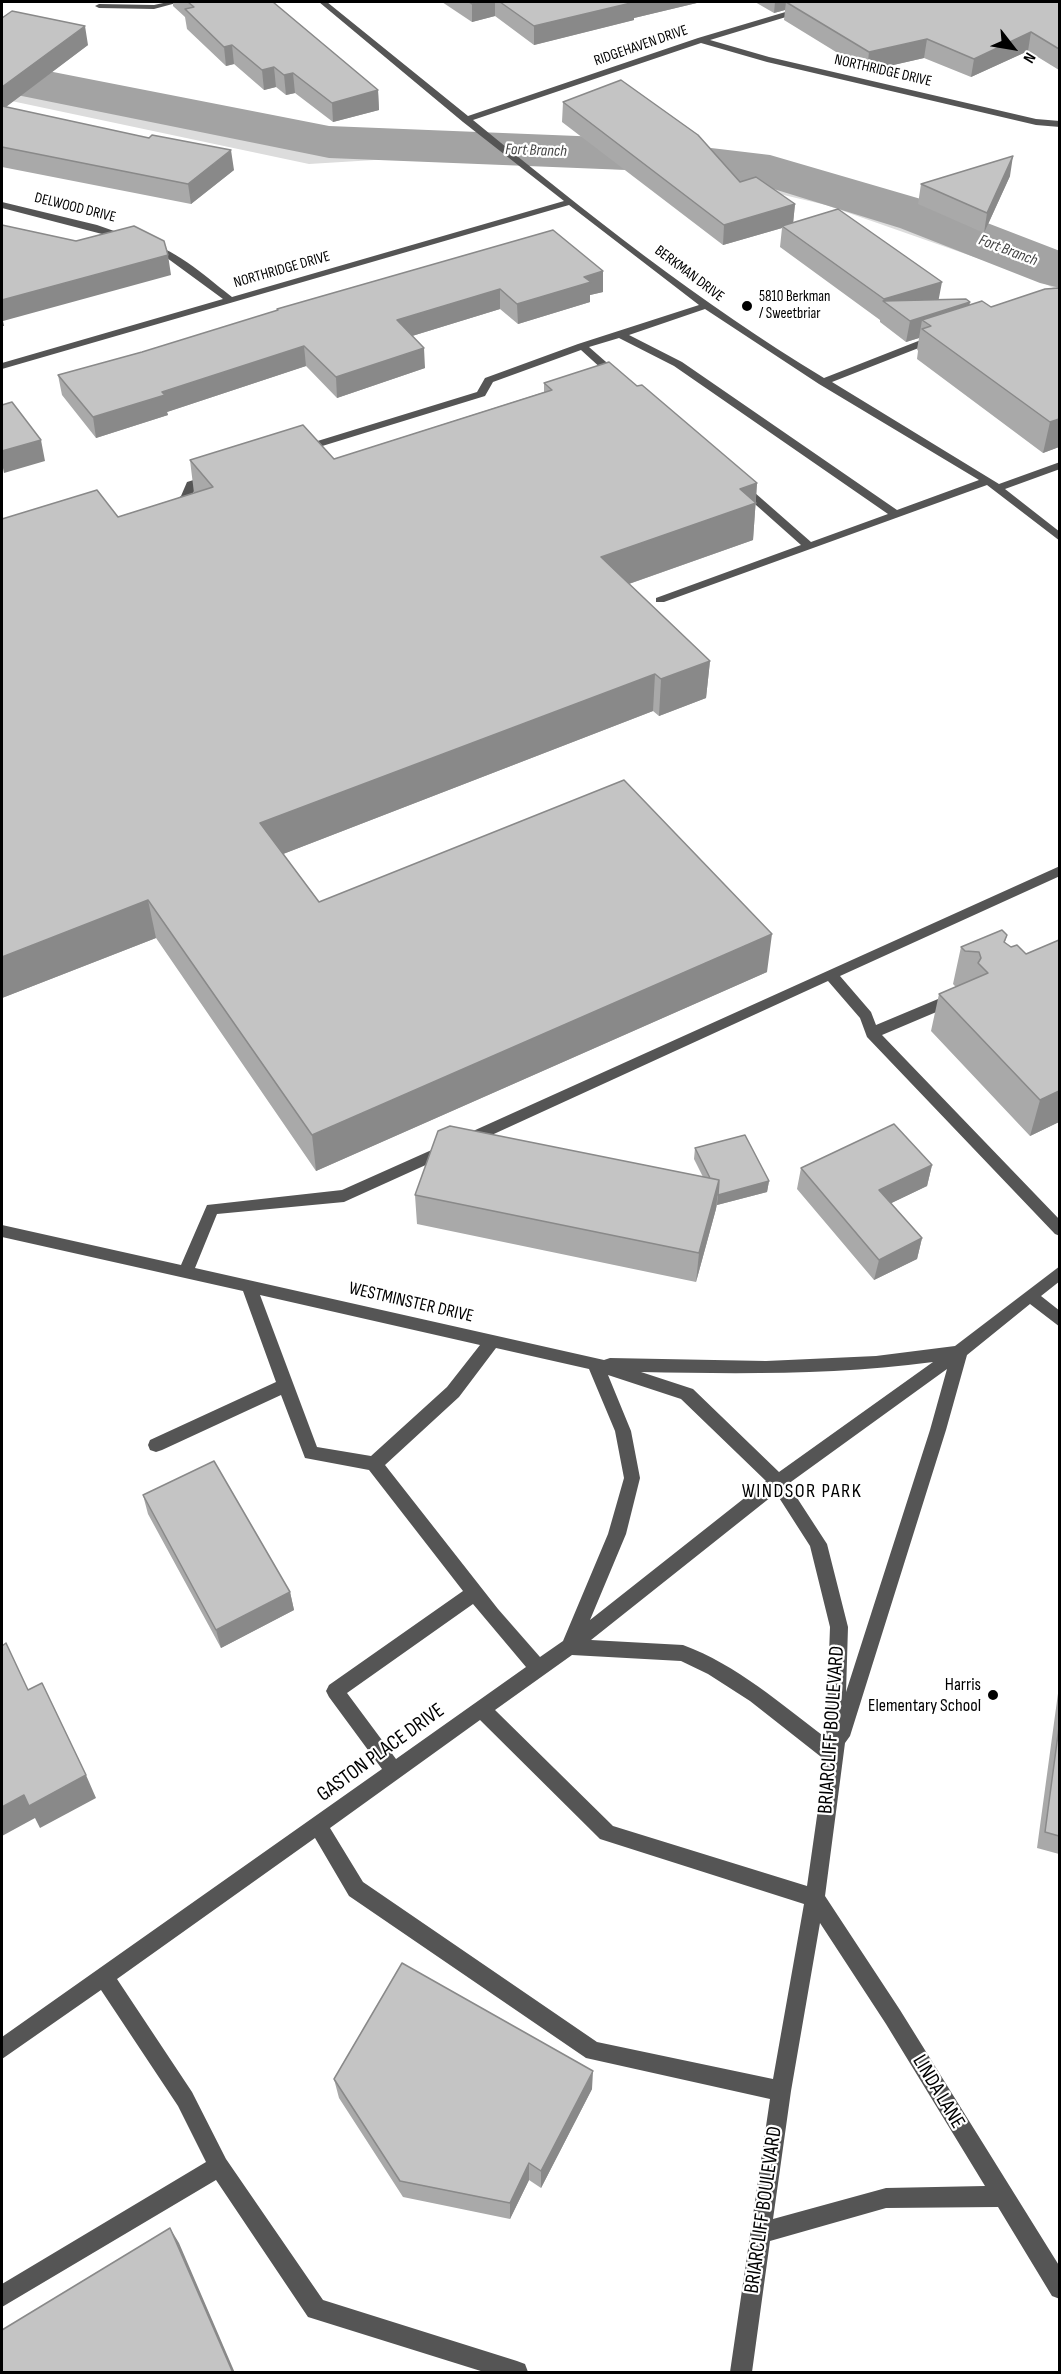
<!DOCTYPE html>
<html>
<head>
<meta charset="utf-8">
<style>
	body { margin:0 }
	#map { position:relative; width:1061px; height:2374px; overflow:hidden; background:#fff; font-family:"Sofia Sans Condensed",sans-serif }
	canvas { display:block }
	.frame { position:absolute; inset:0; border:3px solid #000; pointer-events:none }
	.north { position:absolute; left:983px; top:18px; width:60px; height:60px; -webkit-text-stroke:4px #fff; paint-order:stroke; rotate:121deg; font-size:16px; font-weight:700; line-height:24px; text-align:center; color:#000 }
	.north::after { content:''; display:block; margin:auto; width:21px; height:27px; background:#000; clip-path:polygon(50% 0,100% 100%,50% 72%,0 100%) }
</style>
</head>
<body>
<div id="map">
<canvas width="1061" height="2374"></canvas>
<div class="frame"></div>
<div class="north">N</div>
</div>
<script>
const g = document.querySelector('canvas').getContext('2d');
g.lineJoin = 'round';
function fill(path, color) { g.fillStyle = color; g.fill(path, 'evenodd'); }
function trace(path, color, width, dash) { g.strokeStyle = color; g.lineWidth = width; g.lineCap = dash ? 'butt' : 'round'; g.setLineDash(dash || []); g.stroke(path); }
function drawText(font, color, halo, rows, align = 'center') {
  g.font = font + ' "Sofia Sans Condensed",sans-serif'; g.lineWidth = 4.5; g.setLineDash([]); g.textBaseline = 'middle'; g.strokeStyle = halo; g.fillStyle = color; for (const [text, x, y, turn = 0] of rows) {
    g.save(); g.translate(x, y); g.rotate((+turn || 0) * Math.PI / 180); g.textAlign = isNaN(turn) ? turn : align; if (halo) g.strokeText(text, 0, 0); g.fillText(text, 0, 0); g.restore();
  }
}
const green = new Path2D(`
	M2,68l319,62 115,8 -5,9 -24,11 -98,6 -307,-65z
	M538,136l241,25 127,41 153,59v30l-25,-13 -208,-73 -131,-31 -116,-7z`);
const river = new Path2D(`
	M2,62l327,64 298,12 143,17 168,49 122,47v37l-20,-5 -140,-55 -136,-42 -137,-16 -298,-12 -327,-66z`);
const minor = new Path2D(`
	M168,2h12l-26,7 -55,-1 -4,-2 4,-2 55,1z
	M319,2h8l141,114 230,-78 121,-36h11l-1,2 -119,36 59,17 267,62 24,2v6l-24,-2 -269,-63 -66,-19 -228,77c112,92 227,183 351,258l107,-42h8v4l-107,42 167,102 61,-22v7l-55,20 55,43v9l-73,-56 -323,117h-8v-4l145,-53 -63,-56v-4h8l65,57 77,-28 -214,-148 -55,-28 -30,9 33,29v4h-8l-33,-30 -88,32 -8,14 -179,55h-8v-4l179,-55 8,-14 93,-34 121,-39 -130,-100 -567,164v-6l221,-64 -56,-41 -19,-8v-4c22,-3 65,37 84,51l332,-96 -101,-79zM705,309l114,75 160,96 -82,30 -215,-148 -53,-27z
	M2,202l95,23 37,13 -5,3 -127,-33z
	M210,475l5,3 -1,2 -18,6c-4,13 -15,26 -29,24v-4l14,-10 6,-14z
	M1060,866v10l-220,100 31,36 5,13 74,-31h10l2,4 -2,4 -78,33 178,185v16l-5,-2 -188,-197 -7,-19 -32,-37 -356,163h-10l-2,-4 2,-4z
	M445,1144l5,2 2,4 -2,4 -106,48 -127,12 -22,54 409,92 6,-2 156,3 110,-5 79,-10 105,-80v15l-19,15 19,15v16l-30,-23 -63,51 -21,75 -96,306 -5,7 -20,153 75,114 160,257v32l-8,-3 -54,-89 -112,1 -116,33 -18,131h-22l40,-273 -184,-41 -237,-162 -34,-58 -198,141 75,113 34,67 97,141 194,61 8,3 3,8h-44l-176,-55 -92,-137 -214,127v-23l204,-122 -28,-56 -77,-116 -99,69v-22l380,-268 -53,-72 -3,-6 3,-6 134,-94 -94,-121 -64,-12 -24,-63 -119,55 -6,2 -6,-2 -2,-5 2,-5 126,-58 -33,-91 -241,-54v-12l179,40 26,-60 135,-15zM260,1295l220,50 -33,42 -76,69 -54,-9zM496,1348l93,21 26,62 9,47 -16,56 -45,107 -23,16 -42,-48 -113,-144 74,-68zM933,1362l-154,110 -86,-83 -52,-17c98,2 194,3 292,-10zM947,1369l-17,61 -84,262 2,-65 -21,-83 -39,-60zM608,1375l73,24 85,82 -176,139 36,-86 14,-56 -9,-47zM776,1493l34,53 20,81 -4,111c-45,-34 -89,-73 -143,-93l-92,-5zM473,1604l53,63 -130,92 -49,-66zM572,1655l109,6 27,13 42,27 75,59 -18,126 -194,-60 -118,-116zM480,1720l120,119 204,65 -31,175 -176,-37 -234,-160 -33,-54zM820,1923l66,101 99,162 -99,2 -113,31 18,-128z`);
const wall = new Path2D(`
	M173,2h100l105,88 1,20 -46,12 -38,-29 -9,2 -10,-8 -12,3 -30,-26 -8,2 -39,-37 -2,-12 -12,-11z
	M442,2h259l-67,16v2l-100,25 -39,-29 -23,6z
	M755,2h304v68l-31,-19 -57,26 -47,-19 -57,13 -83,-51 1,-10 -11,3z
	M2,18l86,27 -83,62 229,63 -43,34 -189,-37z
	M563,102l177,80 55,22 -2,19 146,77 31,5 21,2 54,-18 14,158 -16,6 -126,-94 1,-8 -1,-2 2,-11 -13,4 -26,-20v-2l-100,-73 2,-19 -59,17 -161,-123z
	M1010,176l-26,57 -66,-29 3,-20z
	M553,230l50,62 -13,3v7l-72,22 -18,-15 -88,27 13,32 -88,30 -31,-32 -139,46 1,3 -72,23 -34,-43 -4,-20 84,-23 135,-41v-2z
	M544,383l93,3 120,97 -4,57 -124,44 81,77 -4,37 -47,18 -6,-5 -370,143 36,48 448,70 -451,199 -160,-233 -154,60v-479l116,-2 76,-24 -4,-33 144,-1 210,-67z
	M1007,935l-2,7 54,180 -29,14 -99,-105 8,-37 17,-7 -3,-3 8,-37z
	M695,1148l74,33 -2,11 -50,13 -21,77 -279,-58 -2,-29 288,-18 -9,-18z
	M932,1165l-5,21 -36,17 31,35 -5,21 -43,21 -77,-91 4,-21z
	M143,1495l147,97 4,18 -73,38 -73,-134z
	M1059,1686v168l-22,-6z
	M334,2079l258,10 -51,99 -12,-8 -19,39 -107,-22 -64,-99z`);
const shadedWall = new Path2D(`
	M480,2h15v14l-23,6v-18z
	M632,2h69l-67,16v2l-100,25v-19z
	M775,2h11l-1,8 -11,3z
	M85,26l3,19 -86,65v-23z
	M1031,32l-3,19 -57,26 3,-18z
	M927,39l-3,19 -57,13 2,-19z
	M232,45l2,19 -8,2 -2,-19z
	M274,67l2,20 -12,3 -2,-20z
	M293,73l2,20 -9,2 -2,-20z
	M378,90l1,20 -46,12 -1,-19z
	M231,150l3,20 -43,34 -3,-20z
	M1013,156l-3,20 -26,57 3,-20z
	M795,204l-2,20 -11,2v2l-59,17 1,-20z
	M168,255l3,20 -168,46 1,5h-2v-26z
	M603,271v21l-13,3v7l-72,22 -1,-20 67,-27z
	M942,282l-4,21 -55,-2 1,-2z
	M500,289v20l-101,31 -2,-20z
	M970,302l-3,21 -36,3 -9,-6 -3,18 -13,4 4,-21z
	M304,346l2,20 -139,46 1,3 -72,23 -3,-21 69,-25z
	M424,348l1,20 -88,30 -1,-21z
	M1059,419v28l-16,6 7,-31z
	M41,440l4,21 -41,12 -2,-10v-12z
	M757,483l-4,57 -153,54 1,-37 139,-68z
	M710,661l-4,37 -47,18 2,-37z
	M655,674l-2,37 -388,150 -5,-38z
	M148,900l8,38 -154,60v-41z
	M772,934l-5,38 -451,199 -4,-36z
	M1059,1091v31l-29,14 10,-36z
	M932,1165l-5,21 -52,25 4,-21z
	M719,1180l-3,29 -20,73 3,-29z
	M769,1181l-2,11 -50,13 1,-10z
	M922,1238l-5,21 -43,21 5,-20z
	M290,1592l4,18 -73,38 -5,-18z
	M86,1775l10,23 -56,30 -5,-10 -33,18v-29l22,-12z
	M593,2071l-1,18 -51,99v-17z
	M529,2163v17l-19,39v-16z
	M170,2228l9,15 56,130h-2z`);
const building = new Path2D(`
	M188,2h85l105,88 -46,13 -39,-30 -9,2 -10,-8 -12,3 -30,-25 -8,2 -39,-38 9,-2z
	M469,2h11l-8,2z
	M500,2h135l-101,24z
	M786,2h273v47l-28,-17 -57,27 -47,-20 -58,13z
	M12,11l73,15 -83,61v-69z
	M621,80l77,55 42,47 16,-5 39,27 -71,21 -161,-123z
	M2,106l147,32 3,-3 79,15 -43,34 -186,-37z
	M1013,156l-26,57 -66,-29z
	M838,209l104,73 -58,17 -102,-73z
	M2,225l74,16 58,-15 30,15 4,14 -166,45z
	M553,230l50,41 -19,6 7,5 -74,22 -17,-15 -103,31 27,28 -88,29 -32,-31 -142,46 3,3 -72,22 -35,-42 84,-23 136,-42 -1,-1z
	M1059,288v131l-9,3 -128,-93 9,-3 -9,-6 60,-19 9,6 54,-18z
	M966,299l4,3 -60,19 -27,-20z
	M609,362l28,24 5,-1 115,98 -17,6 16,14 -155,54 109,104 -49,18 -6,-5 -395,149 59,79 305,-122 148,154 -460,201 -164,-235 -146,57v-438l95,-29 21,27 95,-30 -23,-27 113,-35 31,34 218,-69 -8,-7z
	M12,402l29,38 -39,11v-46z
	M1002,930l5,5 -3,7 7,5 6,-2 9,9 33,-14v151l-19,9 -101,-106 49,-21 -10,-10 3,-5 -2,-6 -14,-1 -4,-4z
	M894,1124l38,41 -53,25 43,48 -43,22 -78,-92z
	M450,1126l269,54 -20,73 -284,-58 23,-64z
	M745,1135l24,46 -51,14 1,-15 -9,-2 -15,-30z
	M214,1461l76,131 -74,38 -73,-135z
	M6,1643l22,47 14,-7 44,92 -57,31 -5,-11 -22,12v-161z
	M1059,1727v109l-14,-4z
	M402,1963l191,108 -52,100 -12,-8 -19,40 -110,-22 -66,-102z
	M170,2228l63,145h-231v-43z`);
const markers = [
	[747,306,6,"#000"],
	[993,1695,6,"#000"]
];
const farStreetnames = [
	["RIDGEHAVEN DRIVE",641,46,-19],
	["NORTHRIDGE DRIVE",883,71,13],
	["DELWOOD DRIVE",75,208,14],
	["NORTHRIDGE DRIVE",282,270,-16],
	["BERKMAN DRIVE",689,274,37]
];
const farPoinames = [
	["5810 Berkman",759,297],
	["/ Sweetbriar",759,314]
];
const farWaternames = [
	["Fort Branch",536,151,2],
	["Fort Branch",1008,251,21]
];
const streetNames = [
	["WESTMINSTER DRIVE",411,1303,13]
];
const poiNames = [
	["Harris",981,1685],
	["Elementary School",981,1706]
];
const neighbourhoodNames = [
	["WINDSOR PARK",802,1492]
];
const nearStreetnames = [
	["BRIARCLIFF BOULEVARD",832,1730,-86],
	["GASTON PLACE DRIVE",381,1753,-36],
	["LINDA LANE",938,2092,59],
	["BRIARCLIFF BOULEVARD",764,2210,-82]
];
fill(green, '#dcdcdc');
fill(river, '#a3a3a3');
fill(minor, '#555');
fill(wall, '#a9a9a9');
fill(shadedWall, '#898989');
fill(building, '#c4c4c4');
trace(building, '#898989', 1.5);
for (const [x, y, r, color] of markers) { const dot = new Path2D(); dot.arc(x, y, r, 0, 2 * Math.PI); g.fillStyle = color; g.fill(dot); trace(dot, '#fff', 2); }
drawText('15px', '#000', '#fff', farStreetnames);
drawText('15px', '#000', '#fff', farPoinames, 'left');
drawText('italic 16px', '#444', '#fff', farWaternames);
drawText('18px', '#000', '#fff', streetNames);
drawText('18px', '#000', '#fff', poiNames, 'right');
g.letterSpacing = '1.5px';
drawText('20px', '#000', '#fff', neighbourhoodNames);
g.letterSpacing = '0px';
drawText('21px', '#000', '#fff', nearStreetnames);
</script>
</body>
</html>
